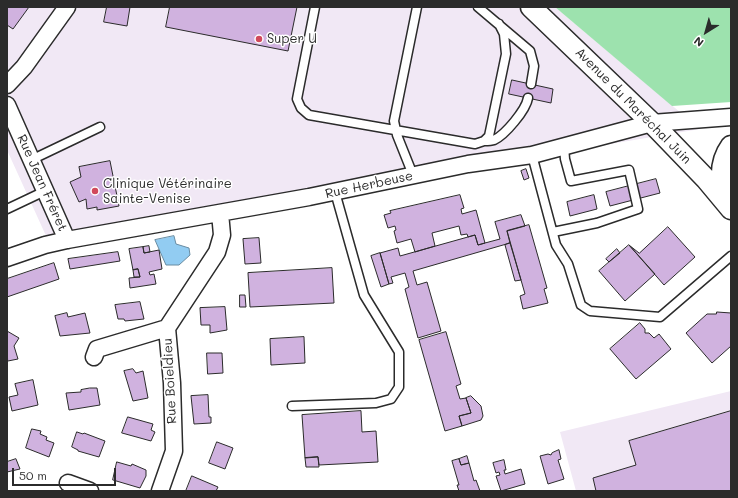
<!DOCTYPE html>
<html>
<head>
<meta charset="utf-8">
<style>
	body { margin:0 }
	#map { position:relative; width:738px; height:498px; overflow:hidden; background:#fff; font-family:Mali,sans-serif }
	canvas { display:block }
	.frame { position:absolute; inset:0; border:8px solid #2b2b2b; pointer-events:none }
	.north { position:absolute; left:686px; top:12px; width:40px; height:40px; -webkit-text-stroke:3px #fff; paint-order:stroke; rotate:217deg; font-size:11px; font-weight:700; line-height:16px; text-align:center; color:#2b2b2b }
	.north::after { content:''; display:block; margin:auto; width:14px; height:18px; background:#2b2b2b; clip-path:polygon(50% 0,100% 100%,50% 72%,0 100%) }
	.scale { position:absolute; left:12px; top:468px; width:104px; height:18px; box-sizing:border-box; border:2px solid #2b2b2b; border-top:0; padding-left:5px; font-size:12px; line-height:14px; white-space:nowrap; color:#2b2b2b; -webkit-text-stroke:3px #fff; paint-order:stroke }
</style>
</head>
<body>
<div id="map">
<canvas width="738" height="498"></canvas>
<div class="frame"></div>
<div class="north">N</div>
<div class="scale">50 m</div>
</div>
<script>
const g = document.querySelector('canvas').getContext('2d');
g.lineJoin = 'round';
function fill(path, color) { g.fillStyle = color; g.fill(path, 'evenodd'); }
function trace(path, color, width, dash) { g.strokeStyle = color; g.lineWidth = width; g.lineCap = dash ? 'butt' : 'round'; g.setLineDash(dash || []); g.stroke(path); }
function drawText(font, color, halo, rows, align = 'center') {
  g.font = font + ' Mali,sans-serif'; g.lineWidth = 3; g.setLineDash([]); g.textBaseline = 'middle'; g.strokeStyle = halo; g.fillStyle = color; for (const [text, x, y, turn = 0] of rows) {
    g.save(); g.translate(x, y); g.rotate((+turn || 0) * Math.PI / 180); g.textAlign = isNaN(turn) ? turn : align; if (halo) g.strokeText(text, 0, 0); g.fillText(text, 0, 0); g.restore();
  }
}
const built = new Path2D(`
	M7,7h548l145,122 -653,109 -40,-88z
	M731,391v100h-155l-16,-59z`);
const green = new Path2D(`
	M555,7h176v95l-59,4z`);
const water = new Path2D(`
	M174,236l2,8 13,4 1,7 -11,10h-13l-11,-25z`);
const building = new Path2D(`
	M7,7h22l-16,22 -6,-4z
	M107,7h23l-3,19 -23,-4z
	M170,7h127l-9,44 -122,-24z
	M512,80l41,9 -2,14 -42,-9z
	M110,161l9,45 -22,4v-3l-10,2 -1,-10 -7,3 -9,-20 11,-5 -2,-10z
	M526,169l3,9 -5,2 -3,-9z
	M656,179l4,14 -50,13 -4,-14z
	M460,195l4,13 -3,1 1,5 14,-4 9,33 -7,2 -3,-10 -7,2 -1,-3 -6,1 -2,-9 -27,7 3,13 -20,6 -4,-13 -14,4 -3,-12 2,-1 -1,-4 -7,2 -4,-13 7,-2 -1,-2z
	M594,195l3,14 -27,7 -3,-14z
	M521,215l4,11 -18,5 3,12 -97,28 4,14 10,-3 14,49 -23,7 -13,-49 4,-2 -4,-14 -14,4 2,6 -4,1 -9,-31 18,-5 2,8 75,-21 3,10 7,-2 15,-4 -5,-17z
	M529,225l18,63 -3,1 4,14 -25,6 -3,-13 5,-2 -18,-63z
	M668,227l27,30 -31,28 -35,-40 10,8z
	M259,238l2,25 -16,1 -2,-25z
	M510,243l11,37 -6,1 -10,-36z
	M629,245l26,29 -30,27 -26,-30z
	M149,246l1,6 -6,1 -1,-6z
	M143,247l1,6 15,-3 3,19 -13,3 1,3 4,-1 2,10 -26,4 -1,-10 11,-1 -2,-8 -5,1 -4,-21z
	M617,249l3,4 -11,9 -3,-3z
	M118,252l2,9 -50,8 -2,-10z
	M380,253l9,31 -8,3 -10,-31z
	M54,263l5,16 -52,18v-18z
	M332,268l2,35 -84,4 -2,-34z
	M138,269l2,8h-6l-1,-7z
	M240,295h5l1,12h-6z
	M140,302l4,17 -19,2 -1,-2h-6l-3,-14z
	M225,307l2,23 -17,3v-8h-9l-1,-17z
	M717,312l14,1v33l-19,17 -26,-30 21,-19h9z
	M67,313l1,4 17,-4 5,20 -30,3 -5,-20z
	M640,323l5,6v4h4l5,5 5,-4 12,15 -35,30 -26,-30z
	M7,331l12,7 -5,8 4,13 -10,2z
	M446,332l15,52 -5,2 4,13 6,-1 5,15 -12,3 3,10 -17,5 -26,-91z
	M304,337l1,26 -34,2 -1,-26z
	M207,353h15l1,20 -15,1z
	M133,369l3,4 7,-2 5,27 -15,3 -9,-30z
	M33,380l5,25 -26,6 -3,-14 9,-2 -3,-11z
	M90,388h7l3,17 -31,5 -3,-17 15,-1v-2z
	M208,395l1,22h2v6l-17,1 -3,-28z
	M471,396l10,10 2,10 -2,4 -19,6 -3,-10 12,-3 -5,-15z
	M361,411l1,21 14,-1 2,31 -59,3 -1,-8 -13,1 -3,-43z
	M731,411v80h-135l-3,-13 43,-13 -7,-24z
	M128,417l25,7 -2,6 4,2 -4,9 -29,-8z
	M32,429l9,2 -1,3 7,3 -1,3 8,3 -5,14 -23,-9z
	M77,432l6,2 1,-1 21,8 -6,16 -21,-6v-1l-6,-3z
	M217,442l16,6 -8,21 -16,-6z
	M559,450l2,9 -3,1 6,19 -16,5 -8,-28 8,-2 3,1 1,-2z
	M467,456l2,7 -8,2 -2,-6z
	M318,457l1,10h-13l-1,-9z
	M16,459l4,10 -13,3v-10z
	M459,459l2,6 8,-2 5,18 2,-1 4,11h-21l-2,-6h2l-7,-24z
	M504,460l2,10h-2l1,4 16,-5 4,15 -24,7 -5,-15 4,-1 -1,-3 -3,1 -3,-10z
	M117,462l14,4 1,-2 14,6v6l-6,12 -27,-8z
	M192,476l26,11 -2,4h-30z`);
const service = new Path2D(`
	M315,7l-18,92 4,9 8,7 166,29 9,-3 5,-5 17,-82 -2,-20 -5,-10
	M478,7l52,44 4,15 -3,18
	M484,141c3,0 7,0 10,-1 11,-5 32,-30 34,-42
	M532,155l24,90 12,19 13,41 9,6 70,6 71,-61
	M31,160l69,-33
	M413,175l-16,-40 -3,-14 23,-114
	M7,209l38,-18
	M553,232l44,-9 41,-14 -9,-39 -58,11 -6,-22 -1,-12
	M292,406l84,-3 15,-4 8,-12v-35l-35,-57 -29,-103`);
const minor = new Path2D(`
	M7,85l17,-18 43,-60
	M7,105l60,135
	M7,258l38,-13 22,-5 242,-43 159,-33 64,-9 120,-32 79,-6
	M94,357l3,-8 70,-21
	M68,483l22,8
	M160,491l14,-40 -2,-68 -5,-55 50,-76 5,-17 -2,-22`);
const tertiary = new Path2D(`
	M531,7l121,116 54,56 25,30
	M727,203c-6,-19 -9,-39 4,-57`);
const markers = [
	[259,39,4,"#d1495b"],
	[95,191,4,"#d1495b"]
];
const poiNames = [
	["Super U",267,39],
	["Clinique Vétérinaire",103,184],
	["Sainte-Venise",103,199]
];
const streetNames = [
	["Avenue du Maréchal Juin",633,106,45],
	["Rue Jean Fréret",42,183,66],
	["Rue Herbeuse",369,185,-12],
	["Rue Boieldieu",170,381,-93]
];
fill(built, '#f1e8f5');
fill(green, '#9de2ae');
fill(water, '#92ccf2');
trace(water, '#698ca2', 1);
fill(building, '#d0b2df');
trace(building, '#2b2b2b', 1);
trace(service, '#2b2b2b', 11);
trace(minor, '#2b2b2b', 19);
trace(tertiary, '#2b2b2b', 23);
trace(service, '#fff', 8);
trace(minor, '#fff', 16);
trace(tertiary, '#fff', 20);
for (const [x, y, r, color] of markers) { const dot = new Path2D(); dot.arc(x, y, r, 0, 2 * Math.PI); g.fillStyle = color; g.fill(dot); trace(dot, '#fff', 1.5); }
drawText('13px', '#2b2b2b', '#fff', poiNames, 'left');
drawText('13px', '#2b2b2b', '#fff', streetNames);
</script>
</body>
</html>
